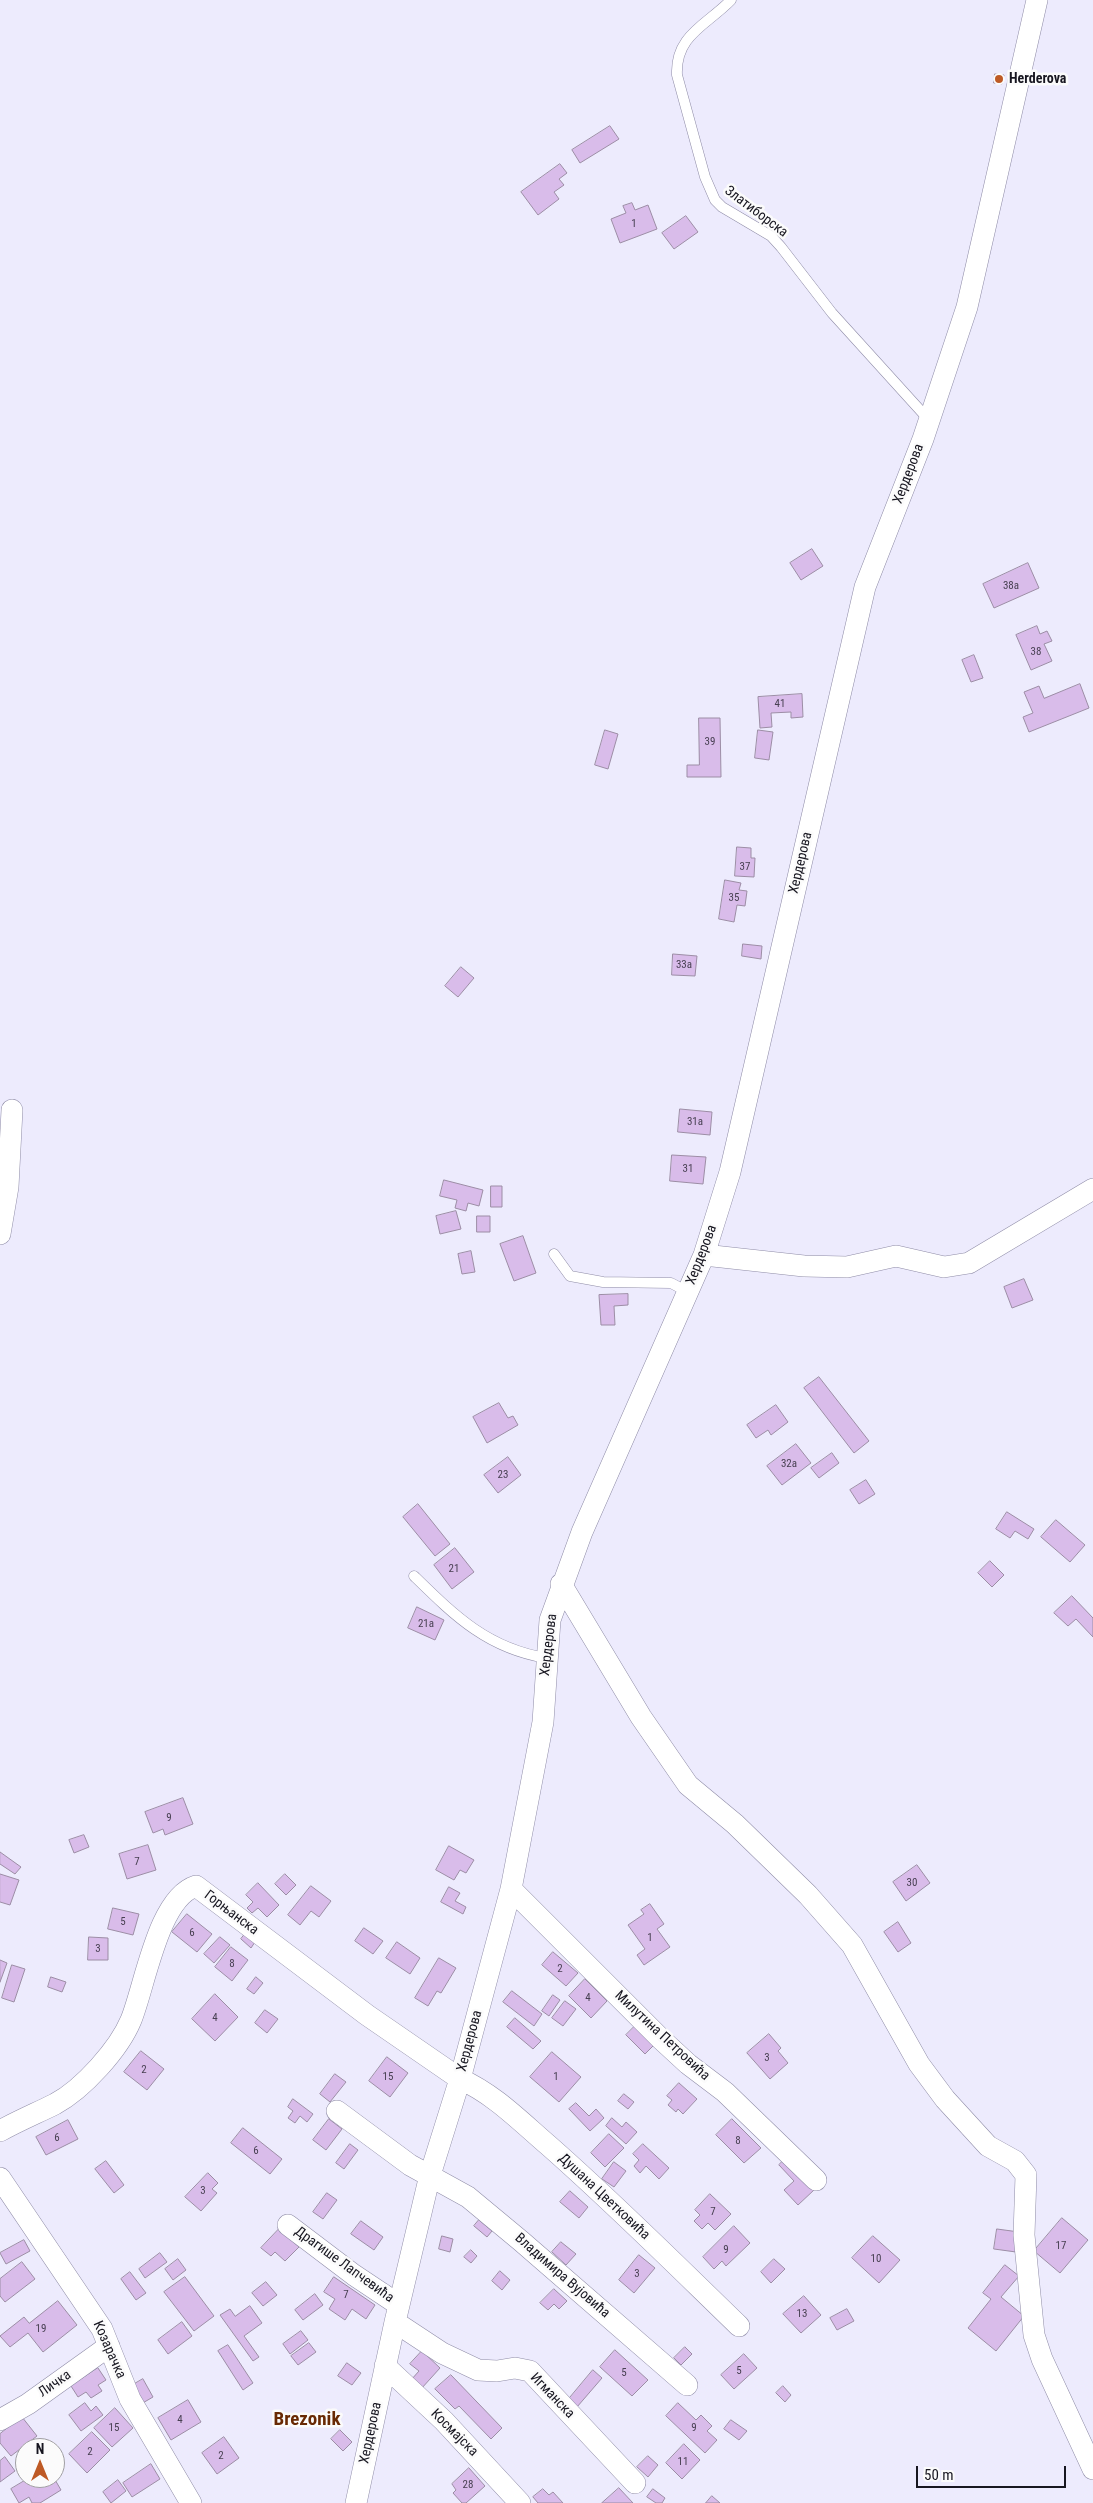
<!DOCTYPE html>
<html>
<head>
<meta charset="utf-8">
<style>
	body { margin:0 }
	#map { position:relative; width:1093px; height:2503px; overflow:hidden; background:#edebfd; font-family:"Roboto Condensed",sans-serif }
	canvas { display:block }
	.north { position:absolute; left:15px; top:2438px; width:50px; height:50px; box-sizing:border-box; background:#fbfbfb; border:1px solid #a09fa3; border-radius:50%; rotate:0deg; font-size:14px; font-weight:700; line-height:20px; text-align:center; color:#171620 }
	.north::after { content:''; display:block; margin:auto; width:18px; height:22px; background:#be5a25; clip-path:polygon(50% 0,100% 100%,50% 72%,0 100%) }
	.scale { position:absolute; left:916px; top:2466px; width:150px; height:22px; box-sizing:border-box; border:2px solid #171620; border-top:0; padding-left:6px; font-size:15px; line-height:18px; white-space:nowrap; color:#171620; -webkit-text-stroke:4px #fbfbfb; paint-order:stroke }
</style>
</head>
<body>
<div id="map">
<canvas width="1093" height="2503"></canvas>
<div class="north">N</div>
<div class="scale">50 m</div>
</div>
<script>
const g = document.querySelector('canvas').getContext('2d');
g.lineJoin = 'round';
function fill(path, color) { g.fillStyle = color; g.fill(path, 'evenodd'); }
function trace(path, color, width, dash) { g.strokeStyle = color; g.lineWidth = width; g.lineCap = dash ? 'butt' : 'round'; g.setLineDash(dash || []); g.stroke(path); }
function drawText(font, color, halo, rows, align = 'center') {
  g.font = font + ' "Roboto Condensed",sans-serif'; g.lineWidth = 5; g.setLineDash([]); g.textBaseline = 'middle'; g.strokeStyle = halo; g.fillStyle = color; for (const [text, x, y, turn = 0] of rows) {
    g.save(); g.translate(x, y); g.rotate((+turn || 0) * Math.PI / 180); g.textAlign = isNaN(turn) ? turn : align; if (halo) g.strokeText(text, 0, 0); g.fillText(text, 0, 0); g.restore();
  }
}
const building = new Path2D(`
	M995,74l9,1 -2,9 -8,-1z
	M610,126l9,13 -39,24 -8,-13z
	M560,164l7,9 -8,6 5,6 -10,7 5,7 -21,16 -17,-23z
	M632,203l3,7 13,-5 9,24 -37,14 -9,-24 15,-6 -3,-7z
	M686,216l12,16 -24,17 -12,-16z
	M812,549l11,17 -22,14 -11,-17z
	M1028,563l11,25 -45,20 -11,-24z
	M1037,626l3,8 7,-3 5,10 -8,3 8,17 -21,9 -15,-35z
	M974,655l9,23 -12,4 -9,-22z
	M1080,684l9,24 -60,24 -6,-15 10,-4 -9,-21 15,-6 5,12z
	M802,694l1,23 -12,1v-6l-20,1 1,14 -12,1 -2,-31z
	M699,718h21l1,59h-34v-12h12z
	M605,730l13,4 -10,35 -13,-4z
	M758,730l15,2 -4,28 -14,-2z
	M737,847l14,1v10h4l-1,19 -19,-1z
	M725,880l16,3 -2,7 8,1 -2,15 -8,-1 -3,17 -15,-3z
	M743,944l19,2 -1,13 -19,-3z
	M673,954l24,2 -2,20 -23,-1z
	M461,967l13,11 -16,19 -13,-11z
	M680,1109l32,3 -2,23 -32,-3z
	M672,1155l34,2 -3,27 -33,-3z
	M444,1180l39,10 -4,16 -11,-3 -2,8 -11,-3 2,-8 -17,-4z
	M491,1186h11v21h-11z
	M456,1211l5,18 -21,5 -4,-18z
	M477,1216h13v16h-13z
	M523,1236l13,37 -22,8 -14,-37z
	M471,1251l4,21 -13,2 -4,-20z
	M1024,1279l9,21 -21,8 -8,-21z
	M628,1294v11l-14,1 1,19h-14l-2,-30z
	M819,1377l50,64 -15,12 -50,-65z
	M499,1403l9,15 5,-2 5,9 -31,18 -14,-26z
	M776,1405l12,17 -17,13 -3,-5 -12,8 -9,-13z
	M796,1444l15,19 -29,22 -15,-19z
	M832,1453l7,10 -20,15 -8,-10z
	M508,1457l13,18 -23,18 -14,-18z
	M866,1480l9,14 -16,10 -9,-14z
	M418,1504l32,40 -15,12 -32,-39z
	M1007,1512l27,17 -6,10 -13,-8 -5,7 -14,-9z
	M1056,1520l29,25 -15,17 -29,-25z
	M455,1548l19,24 -22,17 -18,-24z
	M990,1561l14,14 -12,12 -14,-14z
	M1072,1596l21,22v19l-17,-18 -8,7 -14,-13z
	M417,1607l27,13 -9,20 -27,-12z
	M183,1798l10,26 -28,11 -2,-6 -10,4 -8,-21z
	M84,1835l5,12 -15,6 -5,-13z
	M148,1845l8,25 -29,9 -8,-25z
	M449,1846l25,14 -8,13 -6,-3 -6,10 -18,-10z
	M0,1852l21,15 -6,7 -15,-10z
	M917,1865l13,18 -24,18 -13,-19z
	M0,1874l19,6 -9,25 -10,-3z
	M285,1874l11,11 -10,10 -11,-11z
	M258,1883l21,22 -12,12 -9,-9 -6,5 -5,-5 6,-6 -7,-7z
	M311,1886l20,15 -12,16 -8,-6 -11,14 -12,-10z
	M449,1887l11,6 -5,8 11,6 -3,7 -22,-12z
	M650,1904l14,20 -7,5 13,18 -26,18 -7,-10 8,-6 -17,-24 16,-11 -3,-4z
	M113,1908l26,6 -6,21 -25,-6z
	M187,1914l25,20 -15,18 -25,-20z
	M898,1922l13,21 -13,9 -14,-20z
	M364,1928l19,13 -10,13 -18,-13z
	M245,1934l10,8 -4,6 -10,-9z
	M89,1937l19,1v22h-20z
	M220,1937l10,8 -16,18 -10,-9z
	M397,1942l23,16 -10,16 -24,-16z
	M231,1947l17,13 -16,21 -17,-14z
	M553,1952l25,21 -12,13 -24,-21z
	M439,1958l17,10 -15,25 -4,-2 -9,15 -13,-8z
	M0,1960l7,3 -7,19z
	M12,1965l13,4 -11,33 -12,-4z
	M51,1977l15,5 -4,10 -14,-5z
	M256,1977l7,6 -9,11 -7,-5z
	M585,1979l22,22 -16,17 -22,-22z
	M512,1991l30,23 -8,12 -31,-24z
	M215,1994l23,23 -23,24 -23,-22z
	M553,1995l7,5 -11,16 -7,-5z
	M565,2001l11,8 -13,17 -11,-8z
	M265,2010l13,9 -11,14 -12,-10z
	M515,2018l26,23 -8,8 -26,-22z
	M636,2025l19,19 -10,10 -19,-19z
	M769,2034l12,14 -3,3 10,12 -18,16 -23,-26z
	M141,2051l23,18 -17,21 -23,-18z
	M552,2052l29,25 -22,25 -29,-25z
	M387,2057l21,16 -18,24 -21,-16z
	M335,2074l11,8 -16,20 -10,-8z
	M679,2083l18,16 -14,15 -5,-5 -2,3 -8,-7 4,-5 -5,-4z
	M624,2094l10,8 -6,7 -10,-8z
	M293,2099l20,15 -6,8 -7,-6 -5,7 -7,-5 5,-7 -5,-4z
	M576,2103l13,13 7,-7 8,9 -14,13 -21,-22z
	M612,2118l10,9 4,-5 11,10 -11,12 -20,-18z
	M329,2119l13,10 -16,21 -13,-10z
	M732,2119l29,29 -17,15 -28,-28z
	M68,2120l10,19 -32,16 -10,-18z
	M243,2128l39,31 -12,15 -39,-31z
	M609,2134l15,14 -19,19 -14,-14z
	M350,2144l8,6 -14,19 -8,-6z
	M643,2144l26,24 -10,11 -13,-13 -6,7 -6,-7 5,-6 -6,-6z
	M784,2160l30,30 -16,15 -14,-15 10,-9 -15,-16z
	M106,2161l18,24 -10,8 -19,-24z
	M614,2162l12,9 -12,16 -12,-8z
	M208,2173l10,10 -6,6 5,4 -16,18 -16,-14z
	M570,2191l18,16 -9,11 -19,-16z
	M327,2193l10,7 -14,19 -10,-7z
	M710,2194l21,20 -16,16 -7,-7 -6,6 -8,-8 6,-6 -5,-5z
	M1062,2218l26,22 -28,33 -26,-22z
	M479,2220l13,11 -5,6 -13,-11z
	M361,2221l22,16 -9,13 -23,-16z
	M734,2226l16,17 -24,23 -4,-5 -8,8 -11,-12z
	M279,2229l20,18 -14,14 -10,-9 -4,4 -10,-8z
	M997,2229l22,3 -3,20 -22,-3z
	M442,2236l11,3 -3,13 -11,-3z
	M873,2236l27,24 -21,23 -27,-25z
	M24,2240l6,11 -24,13 -6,-11z
	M561,2242l15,12 -10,11 -14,-13z
	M471,2250l6,6 -6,7 -7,-6z
	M160,2253l7,9 -22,16 -6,-9z
	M639,2255l16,13 -21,25 -15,-13z
	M178,2259l8,11 -13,10 -8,-11z
	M774,2259l11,10 -14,14 -10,-11z
	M22,2262l13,17 -30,23 -5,-6v-17z
	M1005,2265l14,11 -18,21 23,19 -28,35 -28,-23 23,-29 -8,-6z
	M500,2271l10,9 -8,10 -10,-9z
	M130,2272l16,21 -10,7 -15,-21z
	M185,2277l29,39 -20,15 -30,-39z
	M334,2277l41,28 -9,14 -14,-10 -7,11 -16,-11 6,-10 -11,-7z
	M266,2282l11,13 -14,11 -11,-13z
	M554,2289l13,12 -8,8 -5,-5 -6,6 -8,-7z
	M315,2294l8,11 -20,15 -8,-10z
	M804,2296l17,19 -20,18 -18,-19z
	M58,2301l19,24 -34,27 -15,-19 -18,14 -10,-11 24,-19 5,6z
	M250,2306l12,17 -18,13 15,21 -6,4 -33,-46 10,-6 5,7z
	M847,2309l7,12 -17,9 -7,-12z
	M182,2322l10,14 -24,18 -10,-14z
	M301,2331l7,9 -18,14 -7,-10z
	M309,2343l7,9 -18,13 -7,-9z
	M228,2345l25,38 -10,7 -25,-39z
	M685,2347l7,7 -11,11 -7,-7z
	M615,2350l33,30 -16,16 -32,-29z
	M422,2351l18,17 -19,21 -10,-9 8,-9 -9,-7z
	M744,2354l13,14 -23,21 -13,-14z
	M347,2363l14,10 -9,12 -14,-9z
	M98,2368l8,12 -8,5 4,6 -11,7 -5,-6 -8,5 -7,-11z
	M593,2370l9,8 -25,29 -9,-7z
	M451,2375l51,53 -11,11 -32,-33 -4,3 -20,-20z
	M143,2379l10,18 -12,7 -10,-18z
	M783,2386l8,9 -6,7 -9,-9z
	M188,2400l13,22 -30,18 -13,-22z
	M85,2403l6,8 5,-5 7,9 -22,16 -12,-16z
	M678,2403l18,17 5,-5 11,11 -5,5 10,9 -12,13 -39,-37z
	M115,2408l18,20 -21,19 -18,-19z
	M22,2417l15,19 -26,20 -11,-13v-9z
	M731,2420l16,11 -8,9 -15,-11z
	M340,2430l12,12 -9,9 -12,-12z
	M92,2432l18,18 -23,23 -18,-19z
	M224,2437l15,21 -22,16 -15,-21z
	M684,2444l16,16 -18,19 -16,-16z
	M648,2456l10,9 -10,12 -11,-10z
	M5,2457l10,14 -15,11v-21z
	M151,2464l9,15 -28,18 -9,-14z
	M469,2468l16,18 -19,17h-4l-9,-10 3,-3 -4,-6z
	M29,2478h11l3,5 11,-5 7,12 -21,13h-8l-3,-6 -10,6 -8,-14z
	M118,2480l8,11 -15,12 -8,-11z
	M619,2488l14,15h-31z
	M543,2489l6,6 4,-3 10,11h-25l-5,-6z
	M653,2489l12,9 -3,5h-6l-9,-6z
	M712,2496l8,7h-14z`);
const lane = new Path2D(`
	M731,0c-24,25 -56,35 -54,75l28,102 10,23 7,7 49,29 10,11 51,66 97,107
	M554,1254l16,22 33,6 68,1 17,9
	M414,1576c41,40 73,72 132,82`);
const street = new Path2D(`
	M0,1234l8,-47 4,-77
	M704,1255l100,11 43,1 49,-11 48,11 25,-4 124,-74
	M561,1584l80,133 47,68 47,39 73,71 44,50 67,119 26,35 43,47 27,15 11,14 -2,60 10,100 8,24 51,110
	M511,1889l151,151 26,24 37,28 91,88
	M337,2111l73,54 58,32 53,44 166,144
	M0,2131c18,-10 37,-18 55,-27 28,-15 64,-55 76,-84 14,-34 27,-122 65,-134l171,129 93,64c34,15 60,42 88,66 66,58 128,120 191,181
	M0,2178l102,151 28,70 61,104
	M288,2225l66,50 45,30
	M395,2322l47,31 36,17 19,1 18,-3 15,3 105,112
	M385,2366l59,55 76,82
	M0,2420l28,-16 81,-58
	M356,2503l39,-181 35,-147 30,-96 51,-190 32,-167 7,-102 32,-88 122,-277 26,-83 135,-585 58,-148 44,-132 70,-307`);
const markers = [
	[999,79,5,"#be5a25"]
];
const numberNames = [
	["1",634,224],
	["38a",1011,586],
	["38",1036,652],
	["41",780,704],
	["39",710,742],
	["37",745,867],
	["35",734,898],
	["33a",684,965],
	["31a",695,1122],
	["31",688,1169],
	["32a",789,1464],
	["23",503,1475],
	["21",454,1569],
	["21a",426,1624],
	["9",169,1818],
	["7",137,1862],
	["30",912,1883],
	["5",123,1922],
	["6",192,1933],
	["1",650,1938],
	["3",98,1949],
	["8",232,1964],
	["2",560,1969],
	["4",588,1998],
	["4",215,2018],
	["3",767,2058],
	["2",144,2070],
	["15",388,2077],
	["1",556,2077],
	["6",57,2138],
	["8",738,2141],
	["6",256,2151],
	["3",203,2191],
	["7",713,2212],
	["17",1061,2246],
	["9",726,2250],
	["10",876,2259],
	["3",637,2274],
	["7",346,2295],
	["13",802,2314],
	["19",41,2329],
	["5",739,2371],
	["5",624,2373],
	["4",180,2420],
	["15",114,2428],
	["9",694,2428],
	["2",90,2452],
	["2",221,2456],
	["11",683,2462],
	["28",468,2485]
];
const poiNames = [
	["Herderova",1009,79]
];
const streetNames = [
	["Златиборска",756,212,37],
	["Хердерова",909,474,-69],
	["Хердерова",801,863,-77],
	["Хердерова",702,1255,-69],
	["Хердерова",549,1645,-83],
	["Горњанска",231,1913,37],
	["Милутина Петровића",662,2036,43],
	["Хердерова",470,2041,-75],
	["Душана Цветковића",604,2197,43],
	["Драгише Лапчевића",344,2265,36],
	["Владимира Вујовића",562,2276,41],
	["Козарачка",109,2350,66],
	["Личка",55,2384,-35],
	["Игманска",552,2396,46],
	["Хердерова",371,2433,-78],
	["Космајска",454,2433,45]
];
const districtNames = [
	["Brezonik",307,2420]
];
fill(building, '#d9bcea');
trace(building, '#9c8da5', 1);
trace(lane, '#8f8ca7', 11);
trace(street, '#8f8ca7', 22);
trace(lane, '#fff', 10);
trace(street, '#fff', 21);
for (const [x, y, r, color] of markers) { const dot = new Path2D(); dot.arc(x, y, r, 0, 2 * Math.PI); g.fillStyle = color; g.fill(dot); trace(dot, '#fbfbfb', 2); }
drawText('11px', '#484052', null, numberNames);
drawText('bold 14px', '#171620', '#fbfbfb', poiNames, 'left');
drawText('14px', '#171620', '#fbfbfb', streetNames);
drawText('bold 19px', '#682904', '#fbfbfb', districtNames);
</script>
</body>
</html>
